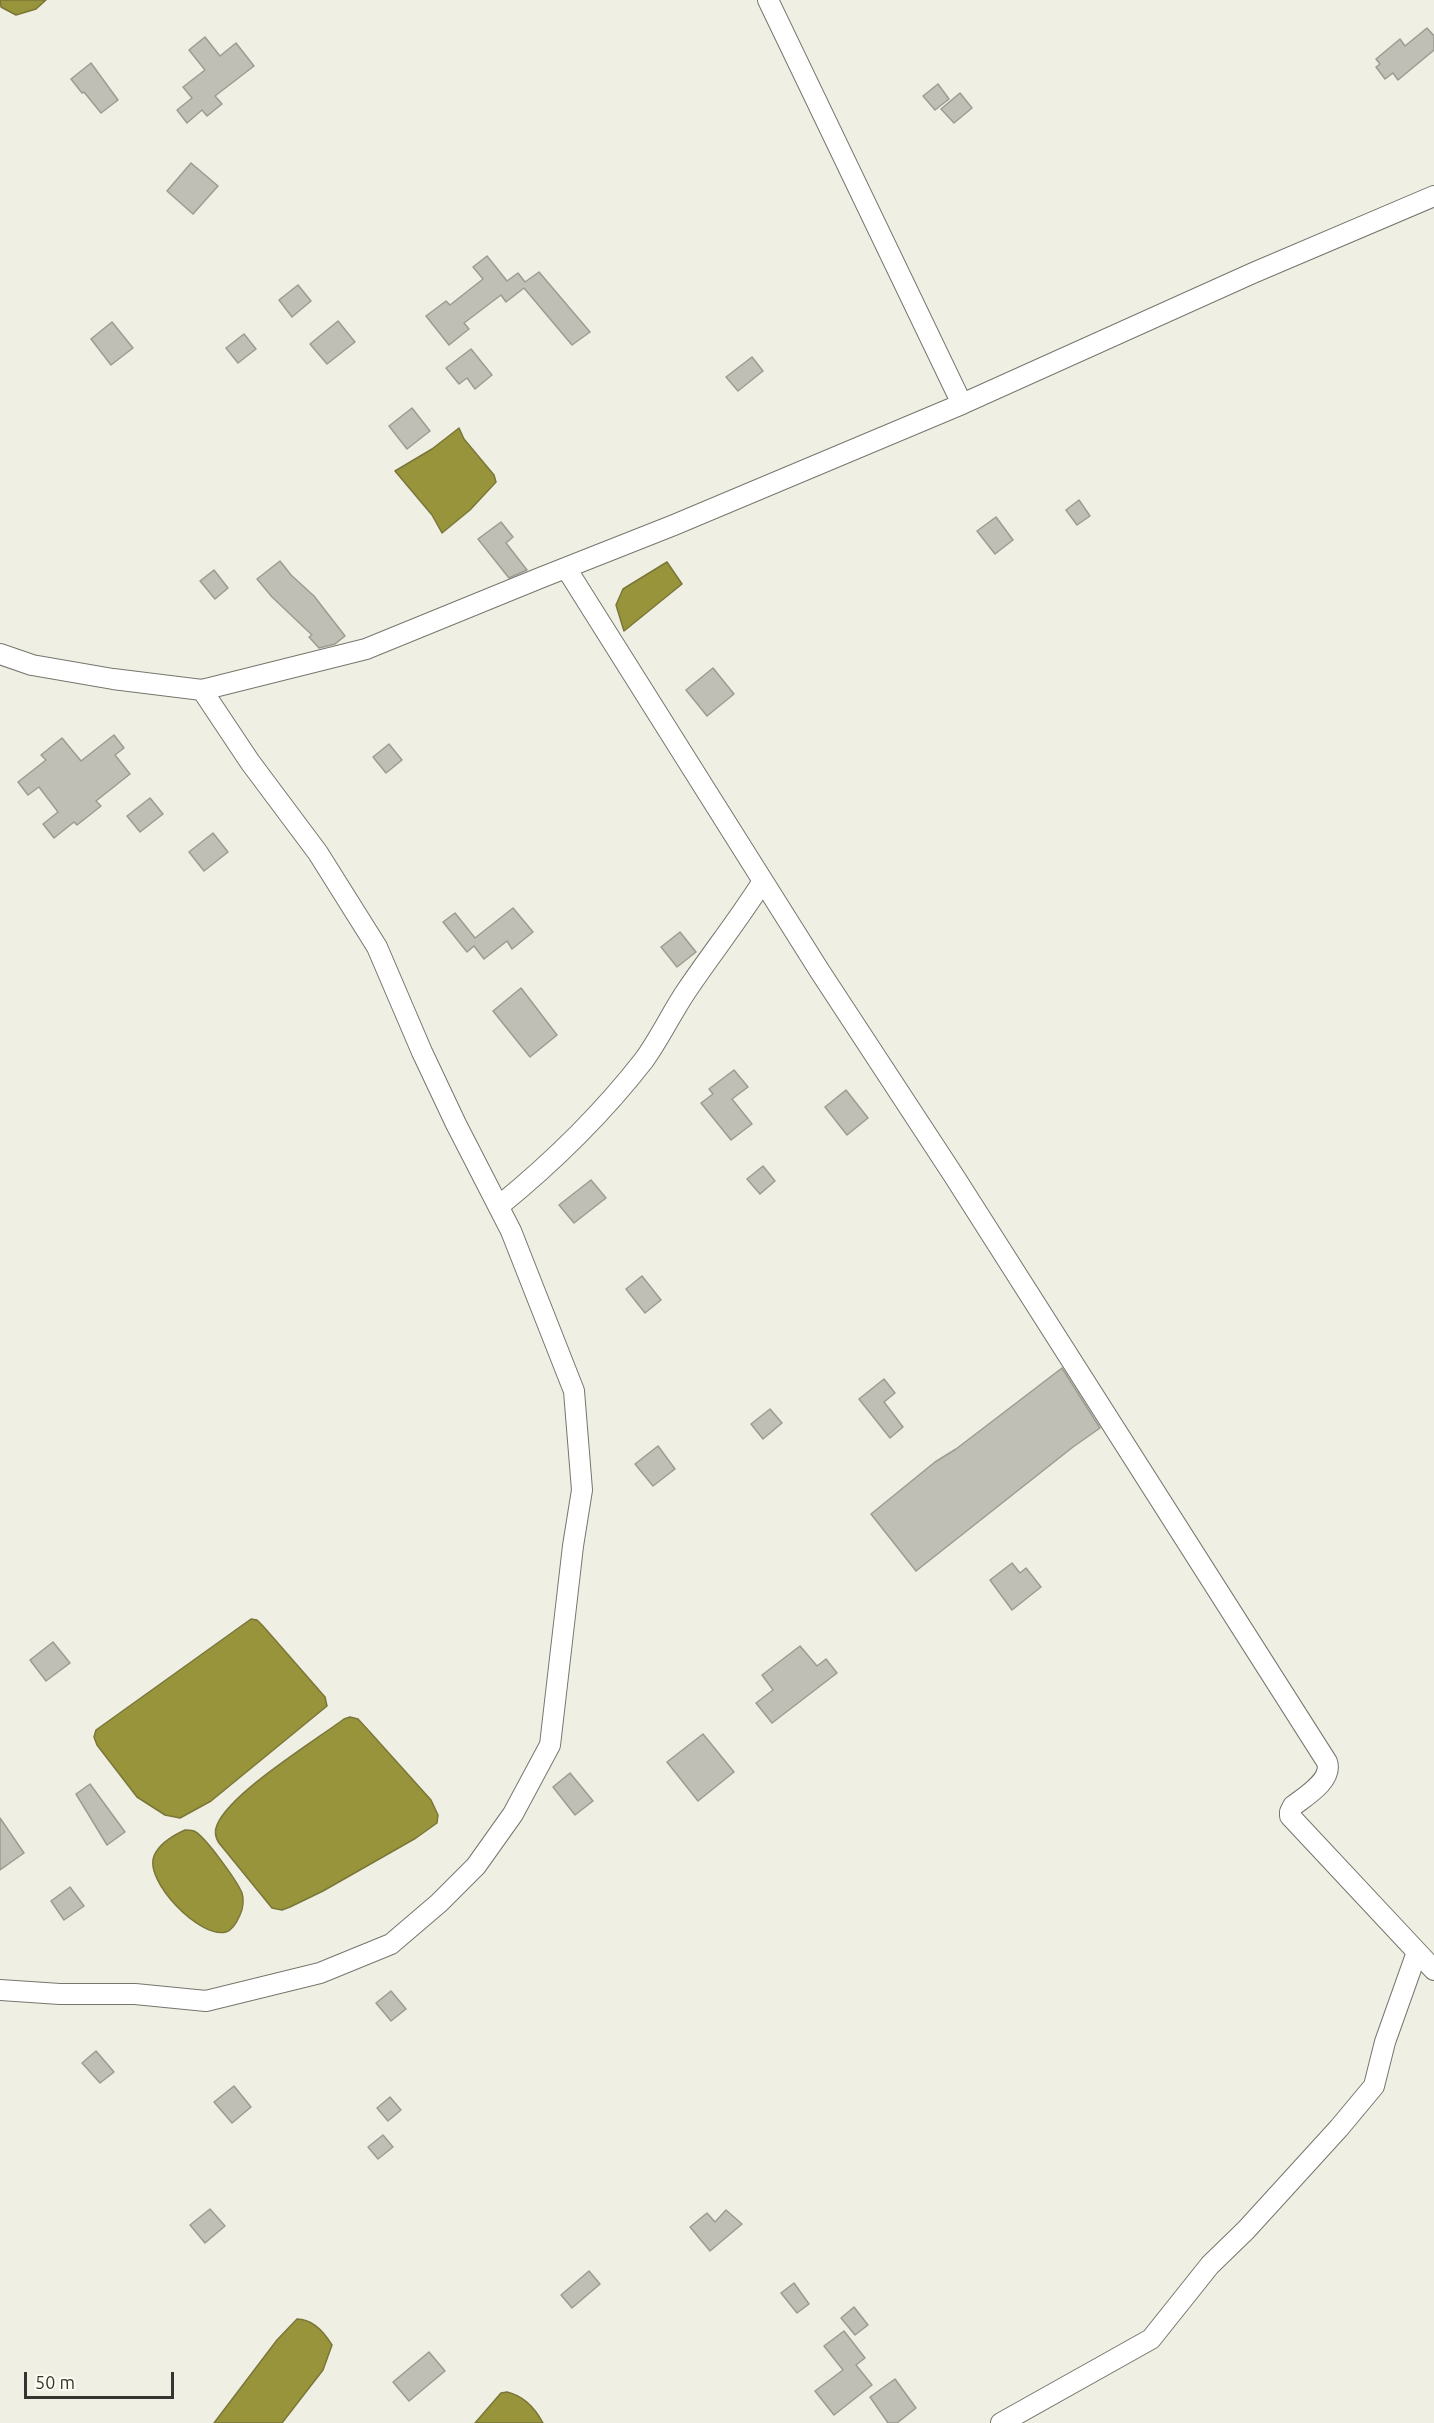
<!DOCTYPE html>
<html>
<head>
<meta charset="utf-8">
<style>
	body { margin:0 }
	#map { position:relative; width:1434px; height:2423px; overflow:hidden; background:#efefe4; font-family:Ubuntu,sans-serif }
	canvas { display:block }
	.scale { position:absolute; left:24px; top:2372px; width:150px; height:27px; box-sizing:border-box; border:3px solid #353430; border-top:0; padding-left:8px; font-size:18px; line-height:21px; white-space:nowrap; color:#353430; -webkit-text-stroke:4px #fcfcf1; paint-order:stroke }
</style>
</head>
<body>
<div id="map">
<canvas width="1434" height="2423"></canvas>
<div class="scale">50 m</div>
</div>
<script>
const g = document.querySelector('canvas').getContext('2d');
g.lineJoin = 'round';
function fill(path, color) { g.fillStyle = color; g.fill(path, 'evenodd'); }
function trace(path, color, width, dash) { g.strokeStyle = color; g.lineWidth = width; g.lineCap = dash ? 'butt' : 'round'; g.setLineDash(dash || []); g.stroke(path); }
const water = new Path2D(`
	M0,0h46l-10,9 -20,6 -15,-8z
	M459,428l5,11 30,36 2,7 -26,28 -28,23 -10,-18 -37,-44 37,-22z
	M667,562l15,22 -58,47 -8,-26 7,-16z
	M251,1619l6,1 6,6 62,71 2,9 -116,95 -31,17 -15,-3 -28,-18 -40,-52 -3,-8 2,-7z
	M350,1717l8,2 11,12 62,69 7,15 -1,8 -21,15 -93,53 -33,16 -8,3 -10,-2 -53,-65c-4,-6 -5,-11 -2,-18 13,-32 96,-83 127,-106z
	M185,1830c3,0 6,0 9,1 11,5 43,50 48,62 2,7 1,16 -2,22 -3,7 -7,15 -14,17 -26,7 -82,-51 -72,-76 5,-12 20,-21 31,-26z
	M297,2319c16,0 27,13 35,26l-9,25 -41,53h-68l63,-83z
	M507,2392c17,4 28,16 36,31h-68l26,-30z`);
const building = new Path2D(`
	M1427,28l7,8v14l-36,30 -5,-7 -8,6 -9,-12 4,-3 -4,-5 24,-20 5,7z
	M205,37l15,19 16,-13 18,23 -39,30 7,8 -15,12 -5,-6 -15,13 -10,-13 15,-12 -9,-11 22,-17 -16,-20z
	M91,63l27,37 -17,13 -17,-21 -2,1 -11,-14z
	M938,84l11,15 -14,11 -12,-14z
	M960,93l12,15 -18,15 -13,-14z
	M191,163l27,23 -25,28 -26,-23z
	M487,256l20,25 11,-8 7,9 14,-10 51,60 -18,13 -48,-57 -18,14 -5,-7 -37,28 5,6 -20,16 -23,-29 20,-15 4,4 33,-26 -10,-12z
	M298,285l13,16 -19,16 -13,-17z
	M338,321l17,21 -28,22 -17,-20z
	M112,322l21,26 -22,17 -20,-26z
	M244,334l12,15 -18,14 -12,-15z
	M471,349l21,26 -17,14 -8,-11 -8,6 -13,-16z
	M752,357l11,14 -25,20 -12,-14z
	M412,408l18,23 -23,18 -18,-23z
	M1079,500l11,16 -13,9 -11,-15z
	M996,517l17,23 -18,14 -18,-23z
	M501,522l12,15 -7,6 21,27 -18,8 -31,-39z
	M280,561l11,14 23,21 31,40 -10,8 -16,4 -10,-11 3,-2 -40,-38 -15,-18z
	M214,570l14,18 -13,11 -15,-18z
	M713,668l21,26 -27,22 -21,-26z
	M114,735l10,13 -9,7 15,19 -34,27 5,5 -24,19 -3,-3 -20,16 -11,-14 15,-12 -19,-25 -11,8 -10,-13 28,-22 -5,-5 21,-17 19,23z
	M389,744l13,16 -16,13 -13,-16z
	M150,798l13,16 -23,18 -13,-16z
	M213,833l15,19 -24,19 -15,-19z
	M513,908l20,24 -21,17 -5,-8 -23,18 -10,-13 -7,6 -24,-30 12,-9 20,25z
	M680,932l16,20 -19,15 -16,-20z
	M521,988l36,47 -27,22 -37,-46z
	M734,1070l14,17 -16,12 20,25 -21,16 -30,-37 12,-9 -4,-5z
	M846,1090l22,28 -21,17 -22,-28z
	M763,1166l12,15 -15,13 -13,-15z
	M591,1180l15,18 -32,25 -15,-18z
	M642,1276l19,24 -16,13 -19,-24z
	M1062,1368l38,60 -27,19 -157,124 -45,-57 64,-52 21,-13z
	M884,1379l11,14 -11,9 19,25 -13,11 -31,-39z
	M770,1409l12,14 -19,16 -12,-15z
	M658,1446l17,23 -22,17 -18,-22z
	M1012,1563l8,10 6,-5 15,19 -29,23 -22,-30z
	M53,1642l17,21 -24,18 -16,-21z
	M800,1646l17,20 9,-7 11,14 -65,50 -16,-20 17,-13 -11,-15z
	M703,1734l31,38 -36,29 -31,-39z
	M570,1773l23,28 -18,14 -22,-28z
	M90,1784l35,48 -18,13 -31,-51z
	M0,1818l24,35 -24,17z
	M70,1887l14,19 -20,14 -13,-19z
	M391,1991l15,18 -15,12 -15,-18z
	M96,2051l18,21 -14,11 -18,-20z
	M234,2086l17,21 -19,16 -18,-21z
	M390,2097l11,13 -13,11 -11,-13z
	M383,2135l10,12 -15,12 -10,-12z
	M210,2209l15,17 -20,17 -15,-18z
	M726,2210l16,14 -32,27 -20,-24 17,-14 8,9z
	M589,2271l11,13 -28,24 -11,-13z
	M794,2283l15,21 -12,9 -16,-20z
	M854,2307l14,18 -13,10 -14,-17z
	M844,2331l21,27 -9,7 16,20 -38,30 -19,-24 28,-21 -19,-24z
	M429,2352l16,19 -36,30 -16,-19z
	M895,2379l21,29 -19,15h-9l-18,-26z`);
const street = new Path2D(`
	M768,0l194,404
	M566,568l253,402 135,206 373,586c6,18 -21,34 -34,44l-3,6v4l144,154
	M0,654l32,11 81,14 89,11 164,-41 174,-71 134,-53 288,-121 291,-131 181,-77
	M499,1206c54,-44 103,-92 145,-146 16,-22 28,-48 43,-70 25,-37 52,-71 76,-109
	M0,1990l60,4h75l71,7 114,-28 71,-29 48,-41 37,-37 37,-52 37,-69 23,-199 9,-56 -8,-99 -63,-160 -55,-107 -34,-72 -45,-105 -59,-94 -68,-91 -48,-72
	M1001,2423l150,-84 59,-74 36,-35 93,-102 35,-42 11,-44 32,-90`);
fill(water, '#98943b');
trace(water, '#7a7738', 1.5);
fill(building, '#bfbfb5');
trace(building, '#9c9c92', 1.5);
trace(street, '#76766d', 22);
trace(street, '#fff', 20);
</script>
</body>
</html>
